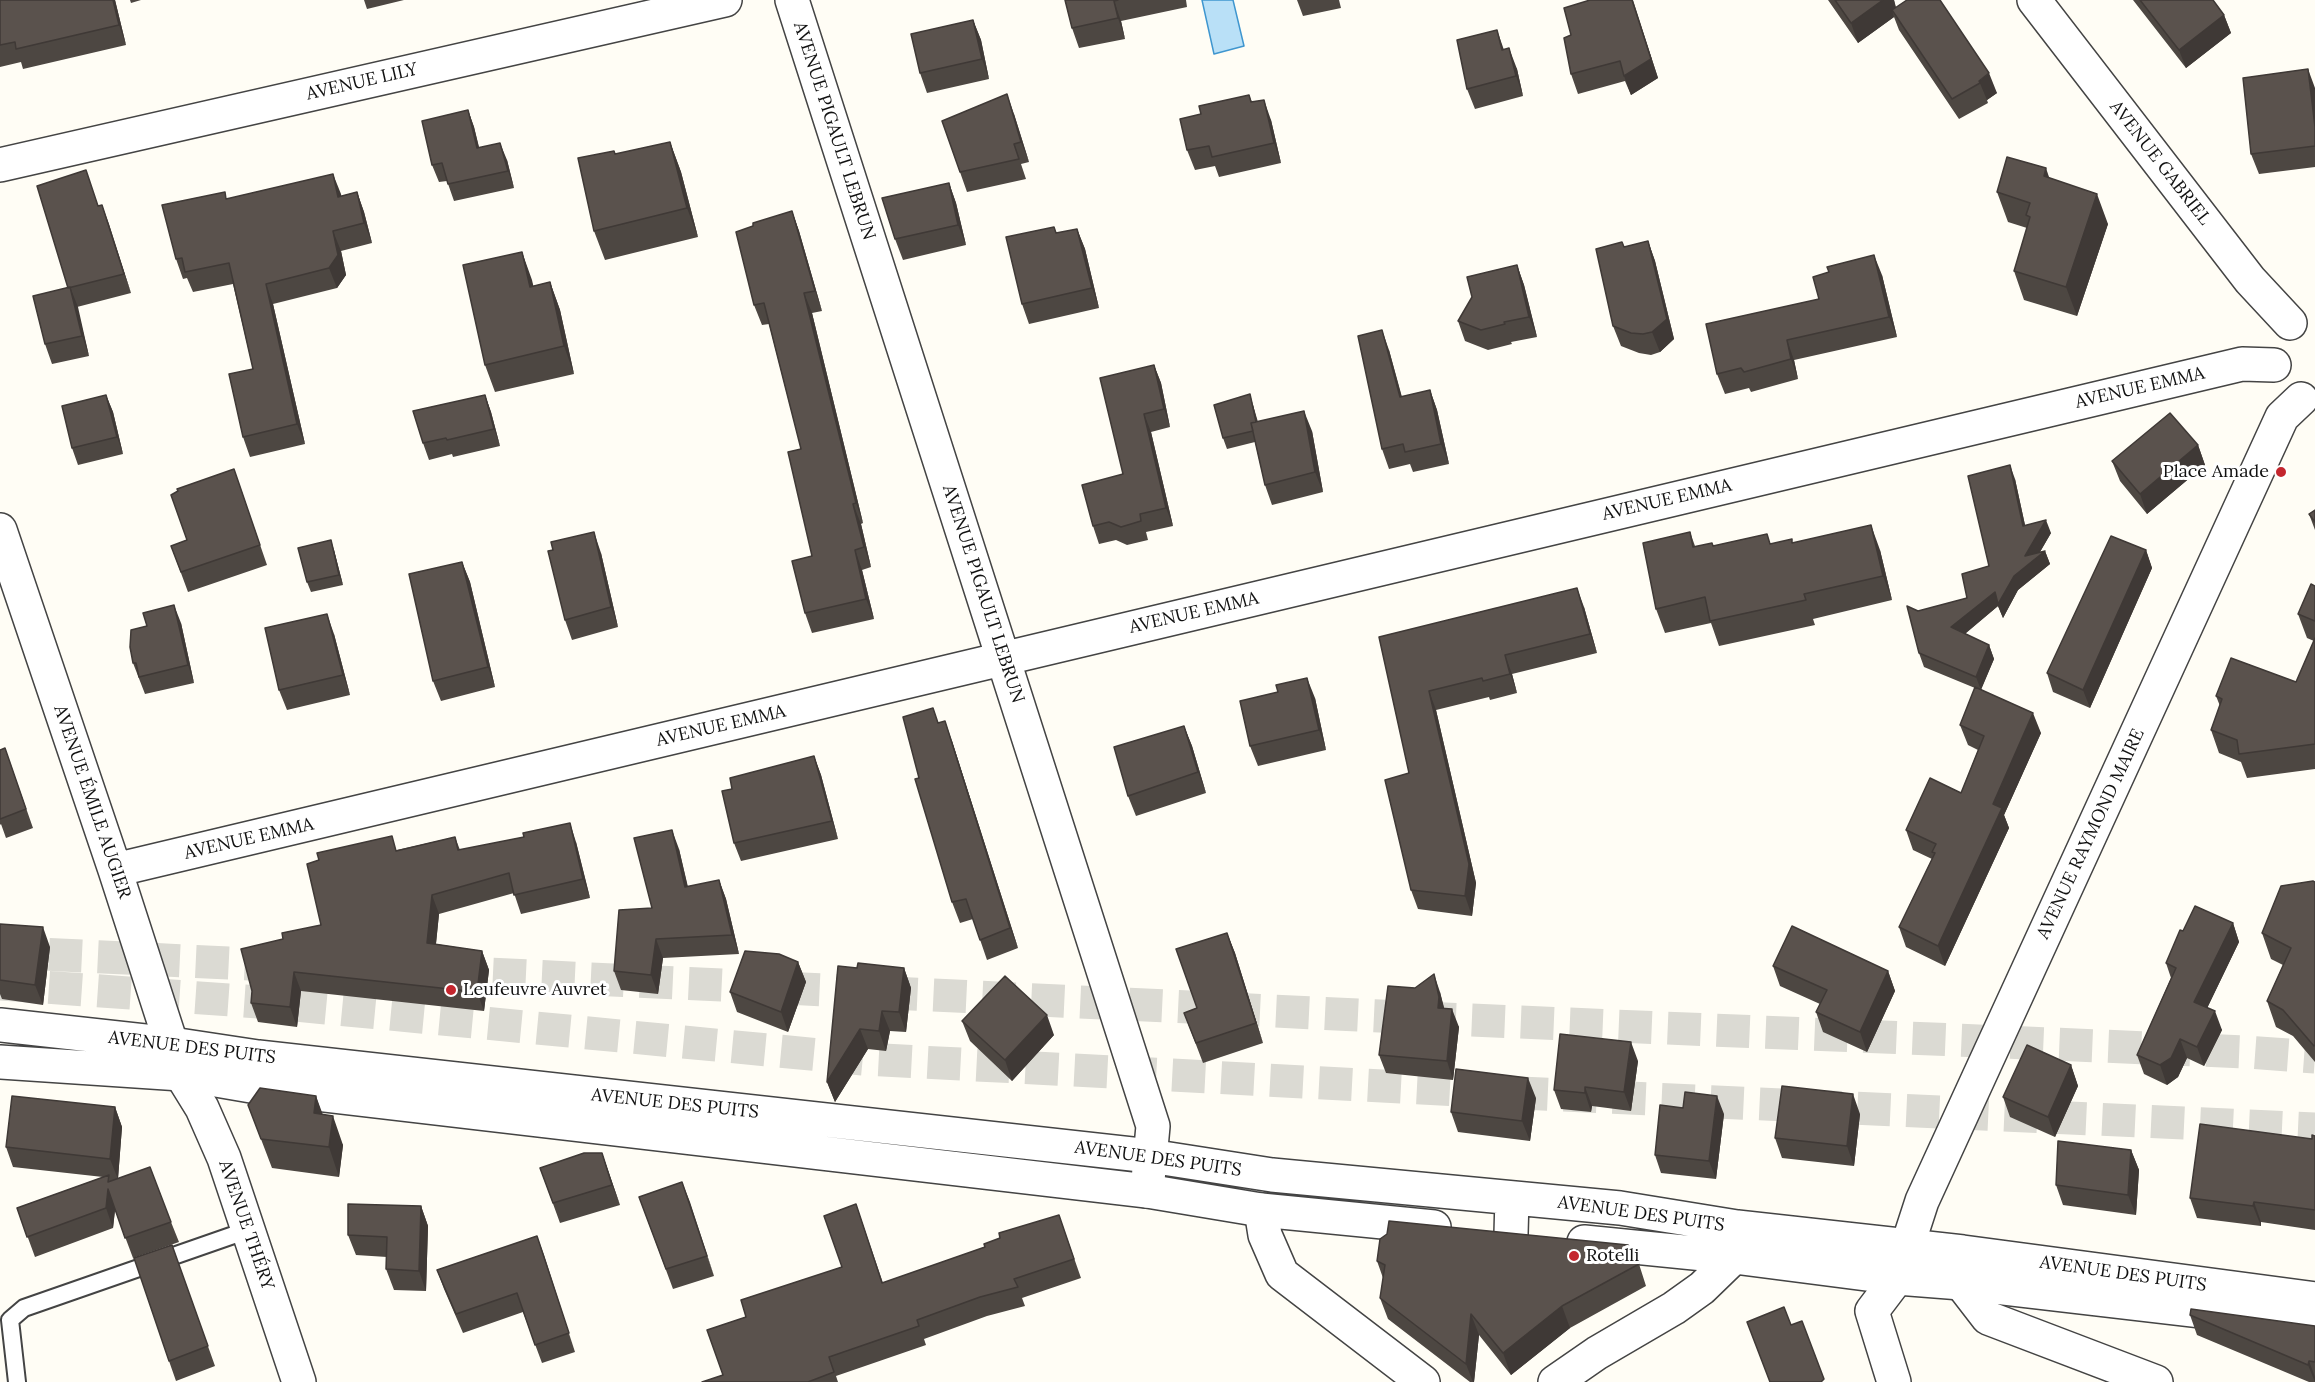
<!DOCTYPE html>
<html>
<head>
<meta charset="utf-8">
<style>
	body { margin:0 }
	canvas { display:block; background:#fffdf5 }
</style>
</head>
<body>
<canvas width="2315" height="1382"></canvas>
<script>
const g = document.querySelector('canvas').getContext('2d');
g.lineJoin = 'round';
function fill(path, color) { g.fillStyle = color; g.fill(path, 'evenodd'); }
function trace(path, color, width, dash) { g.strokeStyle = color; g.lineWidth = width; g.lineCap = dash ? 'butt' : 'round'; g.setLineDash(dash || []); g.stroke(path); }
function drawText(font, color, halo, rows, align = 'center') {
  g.font = font + ' Lora,serif'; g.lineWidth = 6; g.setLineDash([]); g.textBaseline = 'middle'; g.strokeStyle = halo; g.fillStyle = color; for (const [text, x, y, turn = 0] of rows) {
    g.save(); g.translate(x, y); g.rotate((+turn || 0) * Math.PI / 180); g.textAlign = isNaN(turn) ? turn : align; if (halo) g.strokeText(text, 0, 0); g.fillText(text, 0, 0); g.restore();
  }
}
const water = new Path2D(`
	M1202,0h31l11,46 -30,8z`);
const motorwayTunnel = new Path2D(`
	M0,952l290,14
	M444,972l978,46 824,34 69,5
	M0,984l273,19 590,56 634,33 818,37`);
const service = new Path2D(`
	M17,1382l-7,-62 14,-12 224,-78`);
const minor = new Path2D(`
	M792,0l361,1126 -6,65
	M2034,0l216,280 40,43
	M0,165l725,-165
	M0,530l115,340 66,204 21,34 22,50 75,224
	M115,870l2127,-506 32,1
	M1261,1210l4,25 17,39 141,108
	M1961,1283l27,35 168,64
	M1555,1382l42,-29 77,-45 28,-20 32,-31
	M1894,1382l-22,-71 25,-33 25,-77 360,-784 19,-18`);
const tertiary = new Path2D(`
	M0,1025l172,19 86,13 892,99 122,19 348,33 117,19 226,25 352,47
	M0,1062l181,12 76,13 890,104 114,19 173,17
	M1511,1234l1,-36
	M1584,1242l150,15 163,21 64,5 249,29 105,15`);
const wall = new Path2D(`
	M0,0h115l11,45 -103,24 -2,-7 -21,5z
	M130,0h11l-10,3z
	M364,0h40l-37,9z
	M1065,0h121l1,7 -66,14 4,18 -46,9 -7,-20z
	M1297,0h42l2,8 -38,8z
	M1590,0h43l25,78 -27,17 -6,-14 -47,13 -7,-20v-39z
	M1828,0h66l2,7 101,86 -10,7 1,3 -29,16 -60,-89 -5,-13 -36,26z
	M2133,0h80l11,15 7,18 -45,35z
	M973,20l8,20 8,39 -62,14 -7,-20z
	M1504,50l13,19 6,27 -48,13 -8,-20z
	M2315,88v79l-56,7 -8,-20z
	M1249,95l3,7 19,18 10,43 -62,14 -4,-11 -20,4 -8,-20 14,-36z
	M468,110l6,17 5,20 28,13 7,28 -60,13 -7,-20 -8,1 -7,-17z
	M1014,114l15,48 -8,2 5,15 -59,13 -25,-71z
	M670,142l11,30 17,65 -93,23 -11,-29 21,-77z
	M2049,178l59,46 -31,92 -53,-16 -10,-29 13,-43 -19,-6 -11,-30z
	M949,183l7,20 10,42 -63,15 -8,-21z
	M357,192l7,20 8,31 -31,8 5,24 -9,13 -64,16 32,140 -55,13 -7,-20 10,-68 -20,-85 -40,8 -6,-14 -4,1 -7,-20 51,-60 114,-3z
	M102,205l29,88 -54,14 12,49 -37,8 -7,-20 23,-56 30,-82z
	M792,211l7,20 23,80 -10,2 51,210 -2,1 10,43 -9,3 12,49 -62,14 -7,-20 7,-57 -11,-107 -32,-125 -7,1 -8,-20z
	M1077,229l8,20 14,59 -70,16 -7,-20 34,-71z
	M1648,241l7,20 19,78 -14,13 -9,3 -12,-2 -18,-7 -8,-20 11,-79z
	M522,252l11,34 17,-4 10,28 14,64 -79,18 -10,-27z
	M1517,265l7,20 13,52 -26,5 1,2 -24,6 -23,-9 -7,-20z
	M1882,275l15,62 -103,23 4,19 -47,13 -2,-4 -24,6 -8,-20 102,-75z
	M1389,350l13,47 28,-7 7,20 12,54 -36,8 -3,-8 -21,5 -7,-20z
	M1154,365l7,18 9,44 -19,5 22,94 -27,6 2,8 -21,5 -11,-5 -17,4 -6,-18 30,-52z
	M106,395l7,17 10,42 -45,11 -6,-17z
	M485,395l6,17 9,34 -47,11 -1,-3 -23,6 -6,-17z
	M1253,405l5,17 54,9 11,61 -51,13 -7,-20 -10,-43 -28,7 -4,-11z
	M2198,445l7,20 -58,49 -27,-33 -8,-20z
	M234,469l33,96 -79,27 -17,-46 16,-6z
	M2015,479l10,46 26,8 -11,19 5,-1 5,13 -32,26 -15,28 -5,-12 -33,28 24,11 5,14 -13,30 60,44 -37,82 5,13 -64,138 -39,-19 -7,-20 33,-68 -19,-9 -7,-20 55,-37 17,-43 -10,-5 -8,-20 15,-37 -51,-21 -5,-14 48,-55 22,-32z
	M2315,510v20l-6,-16z
	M1690,532l5,14 98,-3 87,7 12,50 -79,19 2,6 -96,21 -8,-23 -46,10 -9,-24z
	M334,550l9,35 -32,7 -4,-10z
	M2146,550l6,18 -62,140 -37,-16 -6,-19z
	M601,553l17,74 -46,13 -7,-20z
	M462,562l8,20 25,105 -54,14 -8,-20z
	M2315,586v183l-68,9 -6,-16 -22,-9 -8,-23 9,-24 -4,-10 80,-14 18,-41 -7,-3 -9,-24z
	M1584,607l13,46 -85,21 5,19 -27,7 -1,-3 -53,13 40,173 -4,33 -54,-7 -7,-19 -2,-117 -30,-136z
	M181,623l13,60 -49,11 -12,-31z
	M334,634l16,61 -63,15 -8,-20z
	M1278,692l37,6 11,52 -68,16 -8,-20z
	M938,722l14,19 66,207 -31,12 -14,-41 -13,4 -8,-21 -33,-124z
	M1184,726l8,20 14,47 -70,23 -8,-20z
	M5,748l28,80 -27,10 -5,-14 -1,1v-75z
	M814,756l7,19 17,64 -97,22 -7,-18 -2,-54z
	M455,837l5,13 116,-8 14,56 -69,16 -7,-21 -75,21 -3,30 46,7 7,19 -5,41 -183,-20 -4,36 -39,-5 -7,-19 32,-64 38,-14 76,-75z
	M679,849l9,38 31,-7 7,19 13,55 -76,4 -5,36 -37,-4 -7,-19 38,-63z
	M2315,882v180l-22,-26 -17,-9 -9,-26 16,-36 -12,-6 -9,-26z
	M2233,923l6,19 -32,66 15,22 -18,36 -17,-8 -9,19 -11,8 -23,-11 -7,-19 34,-77 -5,-15 17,-32z
	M0,924l50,23 -7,58 -41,-6 -2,-5z
	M1227,933l8,20 28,90 -60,20 -19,-50 13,-5z
	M798,962l8,20 -18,50 -51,-20 -7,-20z
	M1773,966l115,5 7,20 -28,61 -44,-20 -7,-20 4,-8 -40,-18z
	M857,968h47l7,20 -5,44 -16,-1 -4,20 -18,-2 -33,53 -8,-20z
	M1440,992l4,17 15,18 -6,53 -67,-7 -7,-18z
	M962,1021l92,14 -42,46 -42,-40z
	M1638,1061l-7,50 -39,-5 -1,6 -30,-3 -7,-19z
	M2071,1065l7,21 -23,51 -45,-20 -7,-20z
	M316,1096l6,19 21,30 -4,32 -67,-9 -24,-63z
	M1536,1098l-6,43 -72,-9 -7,-20z
	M115,1107l7,20 -4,51 53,44 8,20 -46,16 -18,-48 -2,18 -78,29 -18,-49 86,-31 -90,-10 -7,-20z
	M1724,1114l-8,65 -55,-6 -6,-18z
	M1860,1114l-6,52 -72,-8 -7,-20z
	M2315,1136v94l-54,-8v4l-64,-8 -7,-20 122,-59z
	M2131,1150l8,20 -3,45 -73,-10 -7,-20z
	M602,1153l18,52 -60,18 -20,-55z
	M682,1182l32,94 -41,13 -34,-92z
	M856,1204l27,79 102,-36 15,-9 59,-23 22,63 -59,20 3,8 -38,10 -63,23 2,6 -90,31 2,6h-136l21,-7 23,-58 96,-50z
	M421,1206l7,20 -2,65 -32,-1 -8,-21 1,-12 -31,-2 -8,-20z
	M537,1236l38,116 -33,11 -19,-51 -60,21 -19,-44 -7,-19z
	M172,1245l43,121 -39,15 -7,-20z
	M1377,1261l262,3 7,22 -76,42 -59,47 -32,-40 -5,47h-4l-82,-63 -8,-21 3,-20z
	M2190,1315l125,11v56h-6l-112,-47z`);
const shadedWall = new Path2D(`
	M113,0h2l11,45 -7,-20z
	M1632,0l3,8 23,70 -27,17 -7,-19z
	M1883,0h11l3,15 -5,-5 2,7 -36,26 -7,-20z
	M1114,1l7,20 4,18 -7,-21z
	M2224,15l7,18 -45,35 -7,-18z
	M973,20l8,20 8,39 -7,-20z
	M1497,30l7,20h-2z
	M1509,48l8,21 6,27 -7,-20z
	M2308,69l7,19v39z
	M1989,73l8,20 -10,7 -8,-19z
	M1007,94l7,20 15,48 -8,-20z
	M1264,100l7,20 10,43 -7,-20z
	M468,110l6,17 9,38 -6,-17z
	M670,142l11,30 17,65 -11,-29z
	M500,143l7,17 7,28 -6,-17z
	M2046,168l10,30 -12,-22z
	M333,174l8,20 4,23 -7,-20z
	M949,183l7,20 10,42 -8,-20z
	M357,192l7,20 8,31 -8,-20z
	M2097,194l11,30 -31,92 -11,-29z
	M102,205l7,19 22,69 -7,-19z
	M792,211l7,20 23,80 -7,-20z
	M1077,229l8,20 14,59 -7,-20z
	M333,231l8,20 5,24 -9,13 -8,-20z
	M1648,241l7,20 19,78 -14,13 -8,-20z
	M522,252l10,28 8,35 -10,-28z
	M1874,255l8,20 15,62 -8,-20z
	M1517,265l7,20 13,52 -8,-20z
	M550,282l10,28 14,64 -10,-28z
	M266,284l7,20 32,140 -8,-20z
	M70,287l8,20 11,49 -7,-20z
	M804,293l8,20 51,210 -7,-20z
	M1382,330l7,20 18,67 -7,-20z
	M1787,340l7,20 4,19 -7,-20z
	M1154,365l7,18 9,44 -6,-18z
	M1430,390l7,20 12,54 -8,-20z
	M1250,394l3,11 9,35 -4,-10z
	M106,395l7,17 10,42 -6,-17z
	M485,395l6,17 9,34 -6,-17z
	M1304,411l8,20 11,61 -8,-20z
	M1144,414l7,18 22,94 -7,-18z
	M2198,445l7,20 -58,49 -7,-20z
	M2010,465l5,14 13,60 -5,-13z
	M853,504l8,20 10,43 -7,-20z
	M2046,520l5,13 -14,24 8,-6 5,13 -32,26 -15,28 -5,-12 -42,35 -5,-14 74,-71z
	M1871,525l9,25 12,50 -9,-24z
	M594,532l7,21 17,74 -7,-20z
	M331,540l3,10 9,35 -4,-10z
	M855,550l7,20 12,49 -8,-20z
	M2146,550l6,18 -62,140 -7,-18z
	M462,562l8,20 25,105 -7,-20z
	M1577,588l7,19 13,46 -7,-19z
	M174,605l7,18 13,60 -6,-18z
	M327,614l7,20 16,61 -7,-20z
	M1989,645l5,14 -13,31 -5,-13z
	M1505,655l7,19 5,19 -7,-19z
	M1307,678l8,20 11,52 -7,-20z
	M1429,691l7,19 40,173 -4,33 -7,-20z
	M2033,713l8,20 -37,82 5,13 -64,138 -7,-20 55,-142z
	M945,721l7,20 66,207 -8,-20z
	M1184,726l8,20 14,47 -8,-21z
	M814,756l7,19 17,64 -6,-18z
	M570,823l6,19 14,56 -7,-19z
	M672,830l7,19 13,57 -7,-19z
	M719,880l7,19 13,55 -7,-19z
	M432,895l7,19 -5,48 -7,-19z
	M2233,923l6,19 -38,79 -7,-19z
	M43,927l7,20 -7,58 -8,-20z
	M1227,933l8,20 28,90 -7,-20z
	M656,939l7,19 -5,36 -7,-19z
	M482,951l7,19 -5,41 -7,-19z
	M798,962l8,20 -18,50 -7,-20z
	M904,968l7,20 -5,44 -7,-20z
	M1888,971l7,20 -28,61 -7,-20z
	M294,972l7,19 -4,36 -7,-20z
	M1434,974l6,18 6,23 -8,-7z
	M1452,1009l7,18 -6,53 -6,-19z
	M882,1011l8,20 -4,20 -7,-20z
	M2215,1011l7,19 -18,36 -7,-19z
	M1047,1015l7,20 -42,46 -7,-21z
	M860,1029l8,20 -33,53 -8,-20z
	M2180,1039l7,19 -9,19 -11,8 -7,-20z
	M1631,1042l7,19 -7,50 -7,-19z
	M2071,1065l7,21 -23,51 -7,-20z
	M1528,1078l8,20 -6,43 -8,-20z
	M1585,1087l7,19 -1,6 -6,-19z
	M1853,1094l7,20 -6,52 -7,-20z
	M316,1096l11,30 -13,-13z
	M1717,1096l7,18 -8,65 -7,-18z
	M115,1107l7,20 -4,52 -8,-20z
	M333,1116l10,29 -4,32 -10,-30z
	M2131,1150l8,20 -3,45 -8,-20z
	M602,1153l7,20 11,32 -8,-20z
	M682,1182l8,20 24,74 -7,-20z
	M108,1189l7,21 -2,18 -7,-20z
	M2254,1202l7,20v4l-8,-20z
	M421,1206l7,20 -2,65 -7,-20z
	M537,1236l7,19 31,97 -6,-19z
	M1562,1306l8,22 -59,47 -8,-22z
	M1471,1314l8,21 -5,47h-1l-7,-18z
	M2309,1361l6,16v5l-7,-17z`);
const building = new Path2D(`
	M0,0h113l6,25 -103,24 -1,-7 -15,3z
	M1065,0h53l-4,1 4,17 -46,10z
	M1590,0h42l19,59 -27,17 -4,-15 -49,13 -7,-36 7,-3 -7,-27z
	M1835,0h48l-32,23z
	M1907,0h33l49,73 -10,8 1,2 -28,16 -60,-89z
	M2140,0h73l11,15 -45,35z
	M973,20l9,39 -62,14 -9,-39z
	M1497,30l5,20 7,-2 7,28 -49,13 -10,-49z
	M2308,69l7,58v19l-64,8 -8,-76z
	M1007,94l14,48 -7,2 5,15 -59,13 -18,-51z
	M1249,95l2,7 13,-2 10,43 -62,14 -3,-11 -22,4 -7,-31 21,-5 -2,-8z
	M468,110l9,38 23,-5 8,28 -60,13 -6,-21 -10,2 -10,-44z
	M670,142l17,66 -93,23 -16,-73 36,-7 1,3z
	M2007,157l39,11 -2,8 53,18 -31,93 -52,-16 16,-54 -4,-2 4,-12 -33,-11z
	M86,170l12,36 4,-1 22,69 -56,14 -31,-102z
	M333,174l5,23 19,-5 7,31 -31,8 5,24 -9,13 -63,16 31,140 -54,13 -14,-63 24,-5 -24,-106 -44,9 -3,-14 -6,1 -14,-54 63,-13 1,7z
	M949,183l9,42 -63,14 -13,-41z
	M792,211l23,80 -11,2 52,210 -3,1 11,43 -9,3 11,49 -61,14 -13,-52 20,-5 -24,-104 13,-3 -37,-146 -10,2 -18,-73 17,-6v-3z
	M1054,227l2,6 21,-4 15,59 -70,16 -16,-67z
	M1648,241l19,78 -15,13 -9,2 -12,-1 -18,-7 -17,-77 26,-7 2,5z
	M522,252l8,35 20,-5 14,64 -79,19 -22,-100z
	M1874,255l15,62 -102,23 4,19 -47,13 -3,-4 -24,6 -11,-50 113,-25 -6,-22 16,-5 -2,-5z
	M1517,265l12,52 -25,5 1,2 -24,6 -23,-9 14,-24 -5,-20z
	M70,287l12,49 -37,8 -12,-48z
	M1382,330l18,67 30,-7 11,54 -36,8 -2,-8 -21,5 -24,-113z
	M1154,365l10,44 -20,5 22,94 -26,6 1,7 -20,6 -12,-5 -16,4 -11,-41 41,-11 -23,-96z
	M1250,394l6,28 -5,1 2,8 -30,7 -9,-33z
	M106,395l11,42 -45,11 -10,-42z
	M485,395l9,34 -47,11 -1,-2 -23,5 -10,-32z
	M1304,411l11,61 -50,13 -14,-62z
	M2170,413l28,32 -58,49 -28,-33z
	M2010,465l13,61 23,-6 -21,36 20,-5 -31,25 -16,28 -3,-12 -44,35 38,18 -13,32 -57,-24 -12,-47 11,5 49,-13 -5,-24 27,-8 -21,-90z
	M234,469l26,76 -79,27 -10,-26 16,-6 -16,-45 7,-4 -1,-2z
	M2315,510v12l-6,-8z
	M1871,525l12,51 -79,18 2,6 -96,21 -5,-24 -49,12 -13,-66 47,-11 3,15 19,-4 1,3 54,-12 3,10 22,-5v4z
	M594,532l17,75 -46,13 -17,-69 5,-1 -2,-8z
	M2111,536l35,14 -63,140 -36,-17z
	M331,540l8,35 -32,7 -9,-34z
	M462,562l26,105 -55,14 -24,-107z
	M2311,584l4,2v35l-17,-7z
	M1577,588l13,46 -85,21 5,19 -27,7 -1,-3 -53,13 40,173 -4,32 -54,-6 -26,-110 24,-7 -30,-136z
	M174,605l14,60 -49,12 -3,-14h-3l-3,-16 1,-17 16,-4 -4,-13z
	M327,614l16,61 -64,15 -14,-62z
	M2315,638v106l-76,10 -2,-14 -26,-10 11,-31 -6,-3 15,-38 65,24z
	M1307,678l12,52 -69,16 -10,-45 38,-9 -2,-7z
	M1975,687l58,26 -40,91 9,4 -64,138 -39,-19 36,-74 -3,-1 4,-8 -30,-14 24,-52 31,15 23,-57 -24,-11z
	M933,708l5,15 7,-2 65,207 -30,12 -14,-41 -14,3 -37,-123 4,-1 -16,-61z
	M1184,726l14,46 -70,24 -14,-49z
	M5,748l21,61 -26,10v-69z
	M814,756l18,65 -98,22 -12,-52 10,-2 -2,-11z
	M570,823l13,56 -69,16 -5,-22 -77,22 -5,48 55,8 -5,41 -183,-20 -4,35 -39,-4 1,-12 -11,-42 42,-10 -1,-6 39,-8 -14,-61 12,-4 -2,-7 75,-17 4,15 59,-14 3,13 66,-13 -1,-4z
	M672,830l13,57 34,-7 13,55 -76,4 -5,36 -37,-4 5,-61 33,-2 -18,-70z
	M2313,881l2,1v163l-1,1 -31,-36 -16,-9 24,-53 -29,-15 19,-47z
	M2195,906l38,17 -39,79 21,9 -18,36 -17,-8 -9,19 -11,7 -23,-10 39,-87 -10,-5 14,-33 3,1z
	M0,924l43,3 -8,58 -35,-5z
	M1792,926l96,45 -28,61 -44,-20 11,-22 -54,-24z
	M1227,933l29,90 -60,20 -12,-30 13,-5 -21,-59z
	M745,951l34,3 19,8 -17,50 -51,-20z
	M858,963l46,5 -5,44 -17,-1 -3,20 -19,-2 -33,53 11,-116 19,2z
	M1434,974l5,23 -1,11 14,1 -5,52 -68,-6 9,-69 27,2z
	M1005,976l42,39 -42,45 -43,-39z
	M1560,1034l71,8 -7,50 -39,-5v6l-31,-3z
	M2027,1045l44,20 -23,52 -45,-20z
	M1456,1069l72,9 -6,43 -71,-9z
	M1782,1086l71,8 -6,52 -72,-8z
	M260,1088l56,8 -2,17 19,3 -4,31 -68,-8 -13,-34z
	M1685,1092l32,4 -8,65 -54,-6 5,-50 23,3z
	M12,1096l103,11 -5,52 -104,-12z
	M2200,1124l112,15v-4l3,1v74l-61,-8 -1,4 -63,-8z
	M2058,1141l73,9 -3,45 -72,-10z
	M584,1153h18l10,32 -59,18 -13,-35z
	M150,1167l21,55 -46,16 -17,-49 -2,19 -79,29 -10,-29 92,-33 -1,7z
	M682,1182l25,74 -41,13 -27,-72z
	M348,1204l73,2 -2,65 -33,-2 1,-32 -39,-2z
	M856,1204l26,79 103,-36 -1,-3 16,-6 -1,-5 60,-18 15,44 -60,20 4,8 -38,10 -63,23 2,6 -90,31 5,15 -26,10h-106l21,-7 -16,-45 39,-13 -5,-17 101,-33 -18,-51z
	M1389,1221l239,24 11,19 -77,42 -59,47 -32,-39 -5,50 -86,-66 5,-33 -8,-4 3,-22 7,-5z
	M537,1236l32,97 -34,12 -18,-52 -61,21 -19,-44z
	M172,1245l36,101 -39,15 -35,-103z
	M1784,1307l7,18 11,-4 22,58 -3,3h-51l-23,-60z
	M2191,1309l124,17v36l-6,-1 -1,4 -118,-50z`);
const markers = [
	[2281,472,6,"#c4262e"],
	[451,990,6,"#c4262e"],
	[1574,1256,6,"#c4262e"]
];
const streetNames = [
	["AVENUE LILY",362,82,-13],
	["AVENUE PIGAULT LEBRUN",834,131,72],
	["AVENUE GABRIEL",2160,163,52],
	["AVENUE EMMA",2140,388,-13],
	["AVENUE EMMA",1667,500,-13],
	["AVENUE PIGAULT LEBRUN",983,594,72],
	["AVENUE EMMA",1194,613,-13],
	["AVENUE EMMA",721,726,-13],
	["AVENUE ÉMILE AUGIER",92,802,71],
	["AVENUE RAYMOND MAIRE",2091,834,-65],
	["AVENUE EMMA",249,839,-13],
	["AVENUE DES PUITS",192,1048,7],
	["AVENUE DES PUITS",675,1104,6],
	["AVENUE DES PUITS",1158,1159,8],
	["AVENUE DES PUITS",1641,1214,8],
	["AVENUE THÉRY",246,1225,71],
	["AVENUE DES PUITS",2123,1274,8]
];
const poiNames = [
	["Place Amade",2269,472,"right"],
	["Leufeuvre Auvret",463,990],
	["Rotelli",1586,1256]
];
fill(water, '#b9e0f7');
trace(water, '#3f96cf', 1.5);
trace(motorwayTunnel, '#dbdad3', 33, [33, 16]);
trace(service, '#444', 20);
trace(minor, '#444', 36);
trace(tertiary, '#444', 36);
trace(service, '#fff', 16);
trace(minor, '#fff', 33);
trace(tertiary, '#fff', 33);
fill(wall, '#4d4742');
fill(shadedWall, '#3f3936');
fill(building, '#5a524d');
trace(building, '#3f3936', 1.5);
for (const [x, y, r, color] of markers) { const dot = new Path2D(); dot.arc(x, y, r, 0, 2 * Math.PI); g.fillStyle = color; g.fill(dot); trace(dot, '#fff', 2); }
drawText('18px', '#111', '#fff', streetNames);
drawText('18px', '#111', '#fff', poiNames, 'left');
</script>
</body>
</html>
